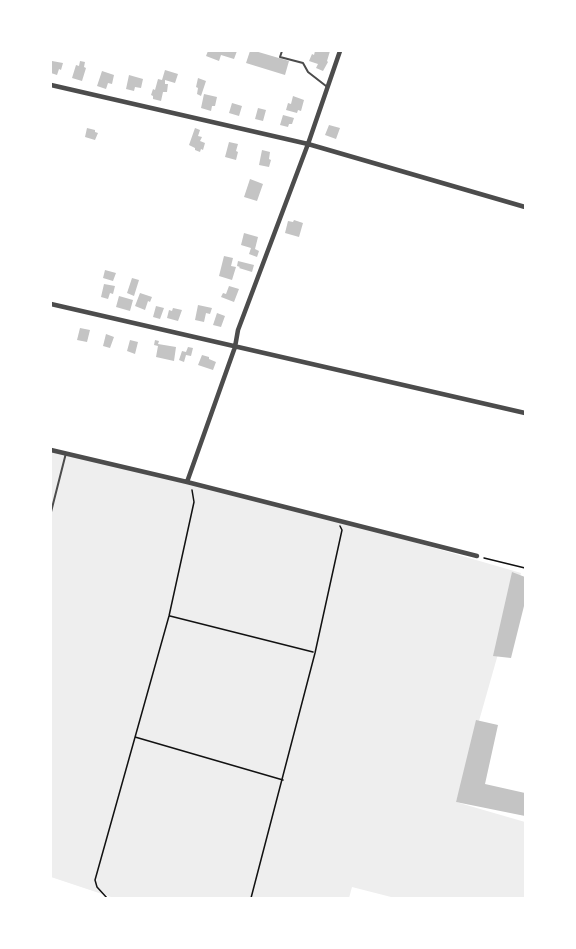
<!DOCTYPE html>
<html>
<head>
<meta charset="utf-8">
<style>
	body { margin:0 }
	#map { position:relative; width:576px; height:949px; overflow:hidden; background:#fff; font-family:Rubik,sans-serif }
	canvas { display:block }
	.frame { position:absolute; inset:0; border:52px solid #fff; pointer-events:none }
</style>
</head>
<body>
<div id="map">
<canvas width="576" height="949"></canvas>
<div class="frame"></div>
</div>
<script>
const g = document.querySelector('canvas').getContext('2d');
g.lineJoin = 'round';
function fill(path, color) { g.fillStyle = color; g.fill(path, 'evenodd'); }
function trace(path, color, width, dash) { g.strokeStyle = color; g.lineWidth = width; g.lineCap = dash ? 'butt' : 'round'; g.setLineDash(dash || []); g.stroke(path); }
const green = new Path2D(`
	M51,450l297,73 173,50 -65,229 69,20v76h-130l-43,-11 -3,11h-235l-63,-21z`);
const building = new Path2D(`
	M208,51h29l-3,8 -13,-4 -2,6 -13,-5z
	M250,51h5l34,10 -4,14 -39,-12z
	M315,51h15l-3,10 1,1 -5,9 -7,-3 2,-4 -9,-3 3,-7 2,1z
	M52,61l11,2 -2,7 -2,-1 -2,6 -6,-2z
	M80,61l5,1 -1,5 2,1 -4,13 -10,-3 4,-13 3,1z
	M165,70l13,4 -3,9 -10,-3v4h3l-1,8h-4l-2,9 -8,-2v-3l-2,-1 2,-6 2,1 3,-11 4,1z
	M102,71l12,4 -2,9 -4,-1 -2,6 -9,-3z
	M129,75l14,4 -2,9 -6,-1 -1,4 -8,-2z
	M198,78l8,3 -5,15 -4,-2 1,-6 -2,-1z
	M204,94l13,3 -2,9h-3l-1,5 -10,-3z
	M293,96l11,4 -3,11 -3,-1 -1,3 -11,-3 2,-7 3,1z
	M232,103l10,3 -3,10 -10,-3z
	M258,108l8,2 -3,11 -8,-2z
	M283,115l11,3 -2,6h-3l-1,3 -8,-2z
	M329,125l11,3 -4,11 -11,-4z
	M87,128l8,2v2l3,1 -3,7 -10,-3z
	M195,128l5,2 -2,6 4,1 -2,4 5,2 -2,7 -2,-1 -1,3 -5,-2v-2l-6,-3z
	M229,142l9,2 -2,7 2,1 -2,8 -11,-3z
	M262,150l8,2 -1,7 2,1 -2,7 -10,-2z
	M250,179l13,5 -6,17 -13,-4z
	M294,220l9,3 -4,14 -14,-4 3,-12 5,1z
	M244,233l14,4 -3,12 4,2 -2,6 -8,-3 2,-6 -10,-3z
	M224,256l9,2 -2,8 5,1 -4,13 -13,-4z
	M238,261l16,4 -2,7 -13,-4 1,-1 -3,-1z
	M105,270l11,3 -3,8 -10,-3z
	M132,278l7,2 -5,16 -7,-3z
	M104,284l11,2 -2,8 -3,-1 -2,6 -7,-2z
	M229,286l10,3 -5,13 -13,-5 2,-4 3,1z
	M140,293l12,4 -2,5 -2,-1 -3,9 -10,-4z
	M119,296l14,4 -3,11 -14,-4z
	M198,305l14,3 -2,6 -4,-1 -2,9 -9,-2z
	M156,306l8,2 -4,11 -7,-2z
	M173,308l9,2 -4,11 -11,-3 2,-8 3,1z
	M217,313l8,3 -4,11 -8,-2z
	M80,328l10,2 -3,12 -10,-2z
	M106,334l8,3 -4,11 -7,-2z
	M130,340l8,2 -3,12 -8,-3z
	M155,340l4,1 -1,3 18,3 -2,14 -18,-4 2,-11 -4,-1z
	M188,347l5,1 -2,8 -5,-1 -2,7 -5,-2 3,-9 4,1z
	M202,355l7,2v2l7,3 -3,8 -15,-5z
	M512,572l13,5v25l-14,56 -18,-2z
	M476,720l22,5 -13,59 40,9v23l-69,-14z`);
const path = new Path2D(`
	M484,558l41,10
	M170,616l143,36
	M135,737l148,43
	M107,898l-10,-11 -2,-7 74,-264 25,-114 -2,-12
	M251,898l64,-245 27,-123 -2,-4`);
const service = new Path2D(`
	M282,51l-2,6 23,6 5,9 18,14
	M51,512l15,-59`);
const minor = new Path2D(`
	M51,85l257,59 217,63
	M51,304l474,109
	M51,450l136,32 290,74
	M187,482l48,-135 3,-17 70,-186 32,-93`);
fill(green, '#eee');
fill(building, '#c4c4c4');
trace(path, '#111', 1.5);
trace(service, '#4c4c4c', 2);
trace(minor, '#4c4c4c', 4.5);
</script>
</body>
</html>
